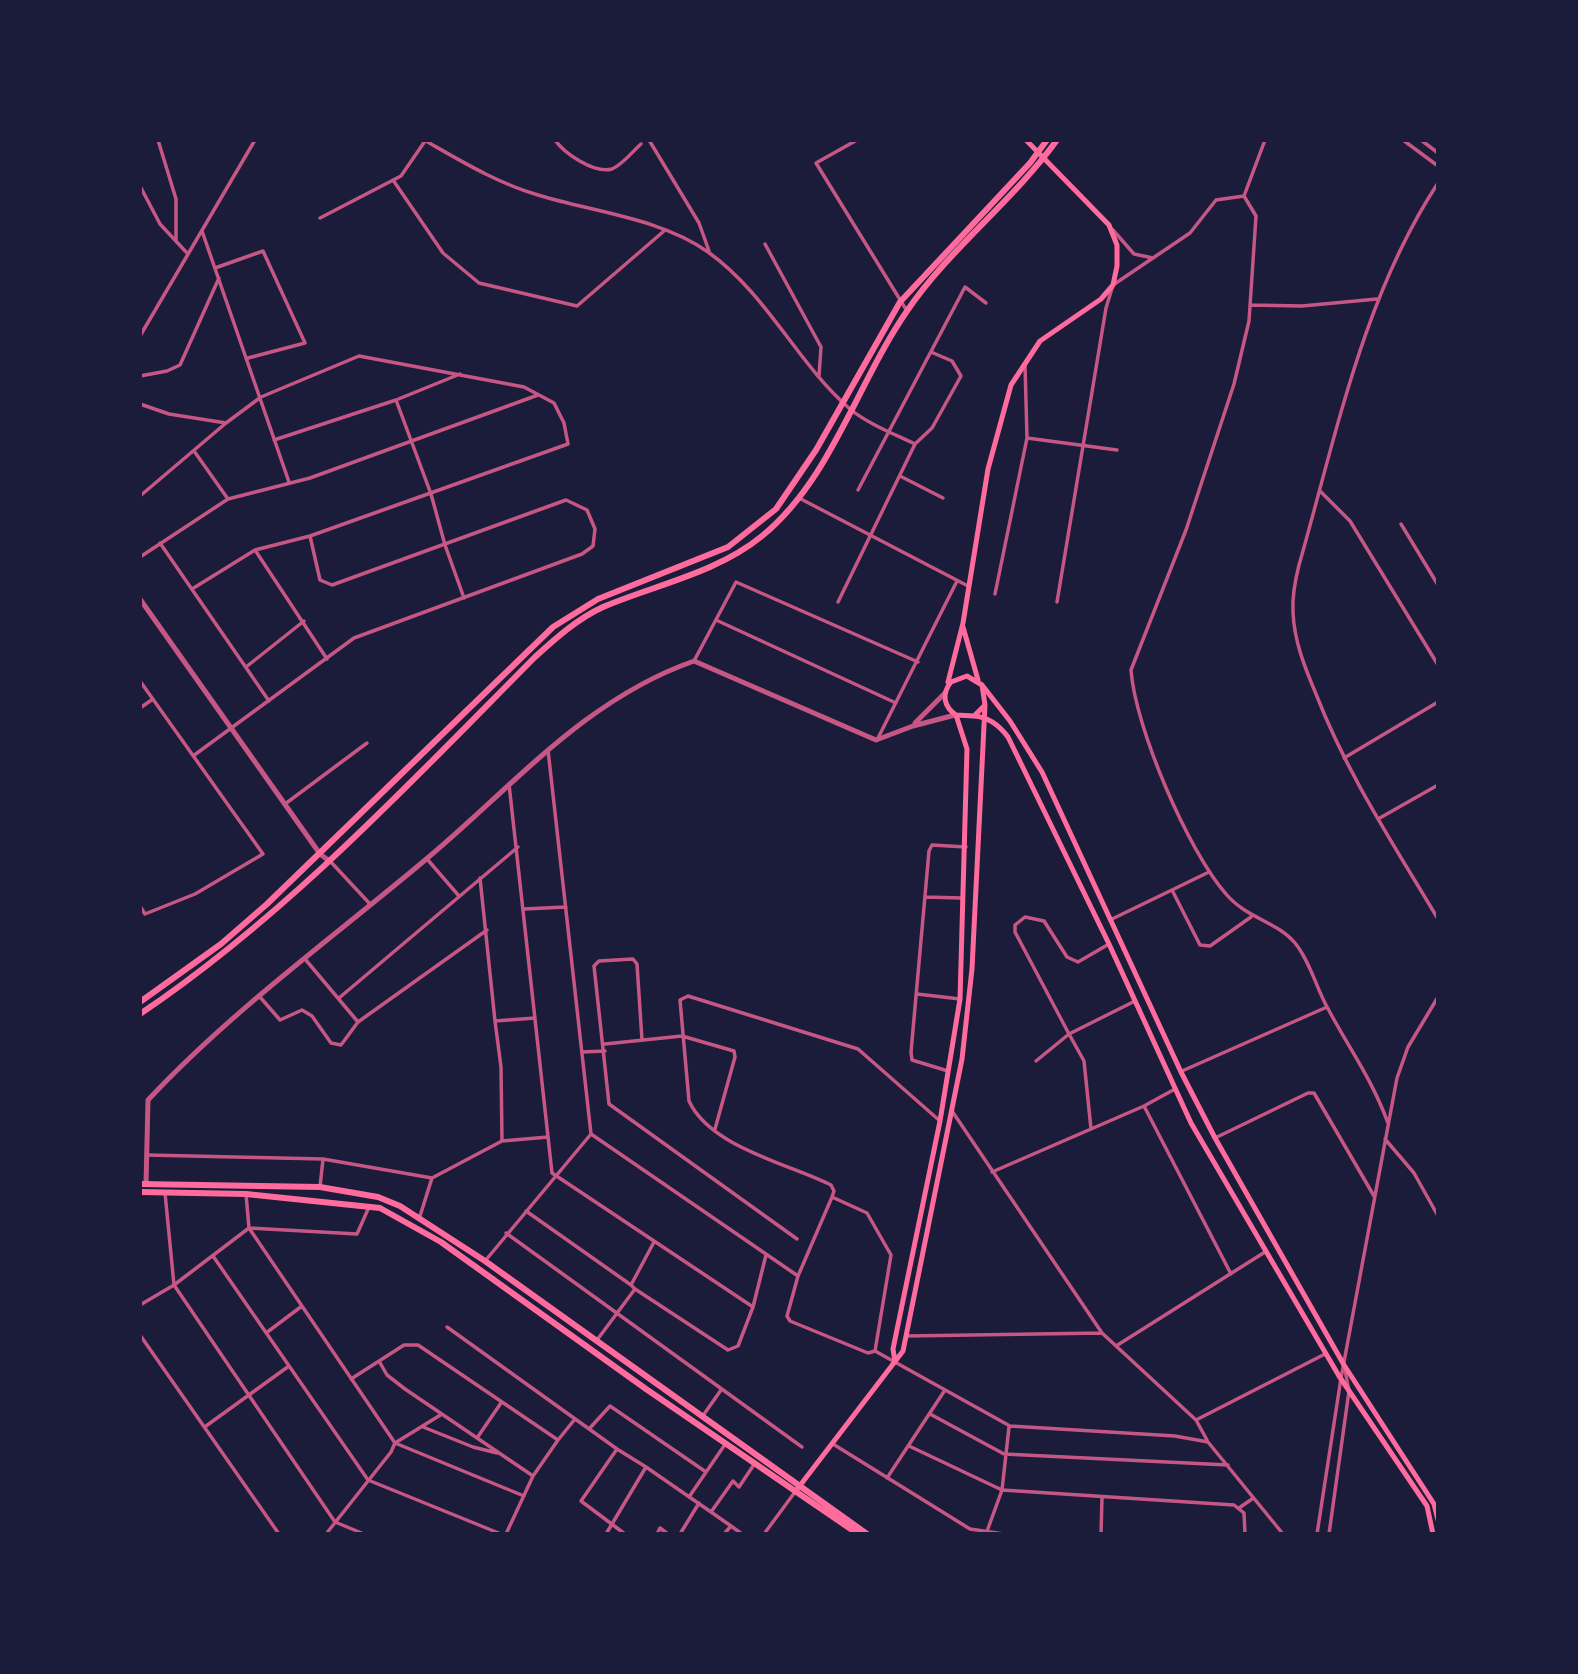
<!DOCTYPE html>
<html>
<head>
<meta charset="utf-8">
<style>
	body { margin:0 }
	#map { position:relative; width:1578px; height:1674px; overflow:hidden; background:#1b1b3a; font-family:Barlow,sans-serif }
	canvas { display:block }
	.frame { position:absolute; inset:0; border:142px solid #1b1b3a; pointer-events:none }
</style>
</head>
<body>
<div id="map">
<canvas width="1578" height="1674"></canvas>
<div class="frame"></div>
</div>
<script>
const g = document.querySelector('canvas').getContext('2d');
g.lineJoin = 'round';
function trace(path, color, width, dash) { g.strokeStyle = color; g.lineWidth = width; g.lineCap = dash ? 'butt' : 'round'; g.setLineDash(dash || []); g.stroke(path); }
const minor = new Path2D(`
	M158,140l18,59v41
	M424,140c37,21 73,43 114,55 55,17 122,23 170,57 59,42 89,111 142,157 18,15 44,25 65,35l-77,158
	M555,140c9,13 39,34 57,29 10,-4 21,-18 29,-25
	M649,140l50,83 10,28
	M857,140l-41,23 91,148
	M1265,140l-21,56 12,20 -7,105 -15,63 -48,146 -55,140c4,57 57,181 95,224 20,24 52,28 69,49 14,17 21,43 31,62 22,42 45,72 62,118
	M1403,140l35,26
	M1421,140l17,13
	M393,180l50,73 36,30 98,23 87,-75
	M1438,183c-75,114 -102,253 -139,382 -4,16 -7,31 -6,47 1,29 12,56 23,82 31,80 78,151 122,225
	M140,186l20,38 28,30
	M320,218l81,-42 24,-35
	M1113,230l21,24 19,4
	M202,231l87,251
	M765,244l56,103 -2,29
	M215,268l48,-17 42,92 -57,15
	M1250,305l52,1 75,-7
	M140,336l115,-196
	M140,376l27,-5 13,-6 39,-87
	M396,400l35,94 14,51 19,53
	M140,404l29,10 57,9
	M1027,438l90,12
	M274,440l122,-40 64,-26
	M915,444l17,-16 29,-52 -9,-15 -21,-9
	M194,451l34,48 82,-21 228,-83
	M900,476l43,22
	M858,490l107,-203 21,16
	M1320,491l30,30 88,144
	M140,496l86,-73 35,-26 98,-41 165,31 30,16 10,20 4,21 -258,92 -55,14 72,109
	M799,498l169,88
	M1401,524l37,61
	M160,543l109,158
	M140,557l88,-58
	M192,589l63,-39
	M995,594l32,-156 -2,-73
	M1057,602l49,-294 7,-23 77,-52 26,-33 28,-4
	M716,620l180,83
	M694,661l42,-79 182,80
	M246,667l58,-46
	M140,681l123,173 -68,40 -50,20 -5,-8
	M140,708l13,-9
	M878,738l79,-157
	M193,756l161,-118 228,-84 11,-8 2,-17 -8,-19 -21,-10 -234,85 -12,-5 -10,-44
	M1344,758l94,-56
	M509,784l43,389 201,134 13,-52
	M285,804l82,-61
	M1378,819l60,-34
	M427,859l32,37
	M330,861l40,43
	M480,878l15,143 40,-3
	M1172,890l28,55 10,1 41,-29
	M925,897l37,1
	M524,909l42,-2
	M1110,920l99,-48
	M1109,944l-31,18 -11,-5 -23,-36 -19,-4 -10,8v7l54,102 66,-33
	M305,959l53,63
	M917,994l43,5
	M260,997l20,23 22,-10 10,6 19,27 10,2 17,-23 129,-92
	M339,998l179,-151
	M495,1021l6,46 1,74
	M642,1040l-5,-76 -4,-5 -34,2 -5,5 15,138 188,135
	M605,1044l77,-8 52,15 1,6 -20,72
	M582,1052l23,-1
	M1036,1061l33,-27 15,27 7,68
	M948,1071l-36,-11 -1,-8 18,-201 3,-6 34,2
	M1182,1071l145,-64
	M1144,1106l87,168
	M952,1111l150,222 94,87 11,20
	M591,1134l207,142
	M1215,1138l93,-45h6l60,103
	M1385,1139l29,34 24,43
	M147,1155l176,4 109,19 70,-37 46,-4
	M992,1172l152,-66 31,-17
	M320,1187l3,-28
	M165,1193l9,92 161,237 29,12
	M246,1194l3,34 146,215 -4,9 -65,82
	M832,1197l2,-6 -3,-6c-42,-21 -121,-38 -142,-84l-9,-101 8,-4 170,53 82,72
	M526,1211l105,74
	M420,1216l12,-38
	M506,1233l296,214
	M213,1256l155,224 133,54
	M485,1261l106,-127 -43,-384
	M635,1289l93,61 10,-4 15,-39
	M140,1305l34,-20 75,-57 108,6 12,-27
	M447,1327l170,122
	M266,1333l36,-27
	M140,1335l139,199
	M906,1336l196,-3
	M597,1340l38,-51 -4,-4 23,-43
	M1116,1346l149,-94
	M875,1351l16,-96 -24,-42 -35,-16 -34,79 -11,40 3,5 78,32 7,-2 135,75 165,10 33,6 75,92
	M379,1361l8,14 18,14 128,87
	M351,1379l53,-34h14l140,95 -25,36 -27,58
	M442,1414l-47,29 129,53
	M930,1414l74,40 224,11
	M702,1417l19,-27
	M1196,1420l129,-66
	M206,1426l83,-60
	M423,1427l50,20 24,6
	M589,1429l21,-23 96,66
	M477,1438l24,-35
	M558,1440l17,-21
	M833,1444l137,85 34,5
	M909,1446l93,44 232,15 10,8 1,21
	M887,1478l58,-88
	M689,1497l37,-54
	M1239,1508l13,-9
	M731,1526l11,8
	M606,1534l40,-67 65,45
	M625,1534l-44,-33 36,-52 29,18
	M657,1534l3,-6 8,6
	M680,1534l19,-31
	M724,1534l7,-8 -20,-14 22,-31 6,6 16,-24
	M764,1534l31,-42
	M986,1534l16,-44 7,-63
	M1101,1534l1,-36
	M1317,1534l24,-156 56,-300 11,-31 30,-50
	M1329,1534l20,-143 -4,-21`);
const tertiary = new Path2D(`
	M140,599l180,255 8,6
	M915,723l30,-30
	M146,1184l2,-84c83,-89 183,-161 276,-239 88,-73 159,-161 270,-200l182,79 37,-14 42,-11`);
const secondary = new Path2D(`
	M963,627l15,53
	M948,682l15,-59 25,-154 23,-84 29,-44 61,-42 12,-14 4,-19v-21l-8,-20 -83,-85
	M982,685l3,20 -11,11 -18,-1c-12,-8 -15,-21 -5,-33l16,-6 15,9 28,36 32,51 139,300 34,66 129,227 90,139 4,16
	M974,716c15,1 25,9 34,21l101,207 82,179 148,253 88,130 6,28
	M895,1362l-2,-13 47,-228 20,-122 7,-250 -11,-34
	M795,1492l108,-141 59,-292 10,-90 13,-264`);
const primary = new Path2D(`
	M140,1002l81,-58 46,-40 286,-277 45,-28 130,-52 48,-38 40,-59 84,-148 130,-139 17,-23
	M140,1014c147,-99 271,-232 395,-357 21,-19 42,-38 68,-50 52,-22 114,-34 159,-71 69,-56 95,-153 145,-225 43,-63 105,-109 150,-171
	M140,1184l180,3 58,10 22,9 85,55 382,273
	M140,1192l106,2 134,14 61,34 205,147 212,145`);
trace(minor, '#c65784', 3.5);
trace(tertiary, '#c65784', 5);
trace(secondary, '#ff6b9d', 5);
trace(primary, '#ff6b9d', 6);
</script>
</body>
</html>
